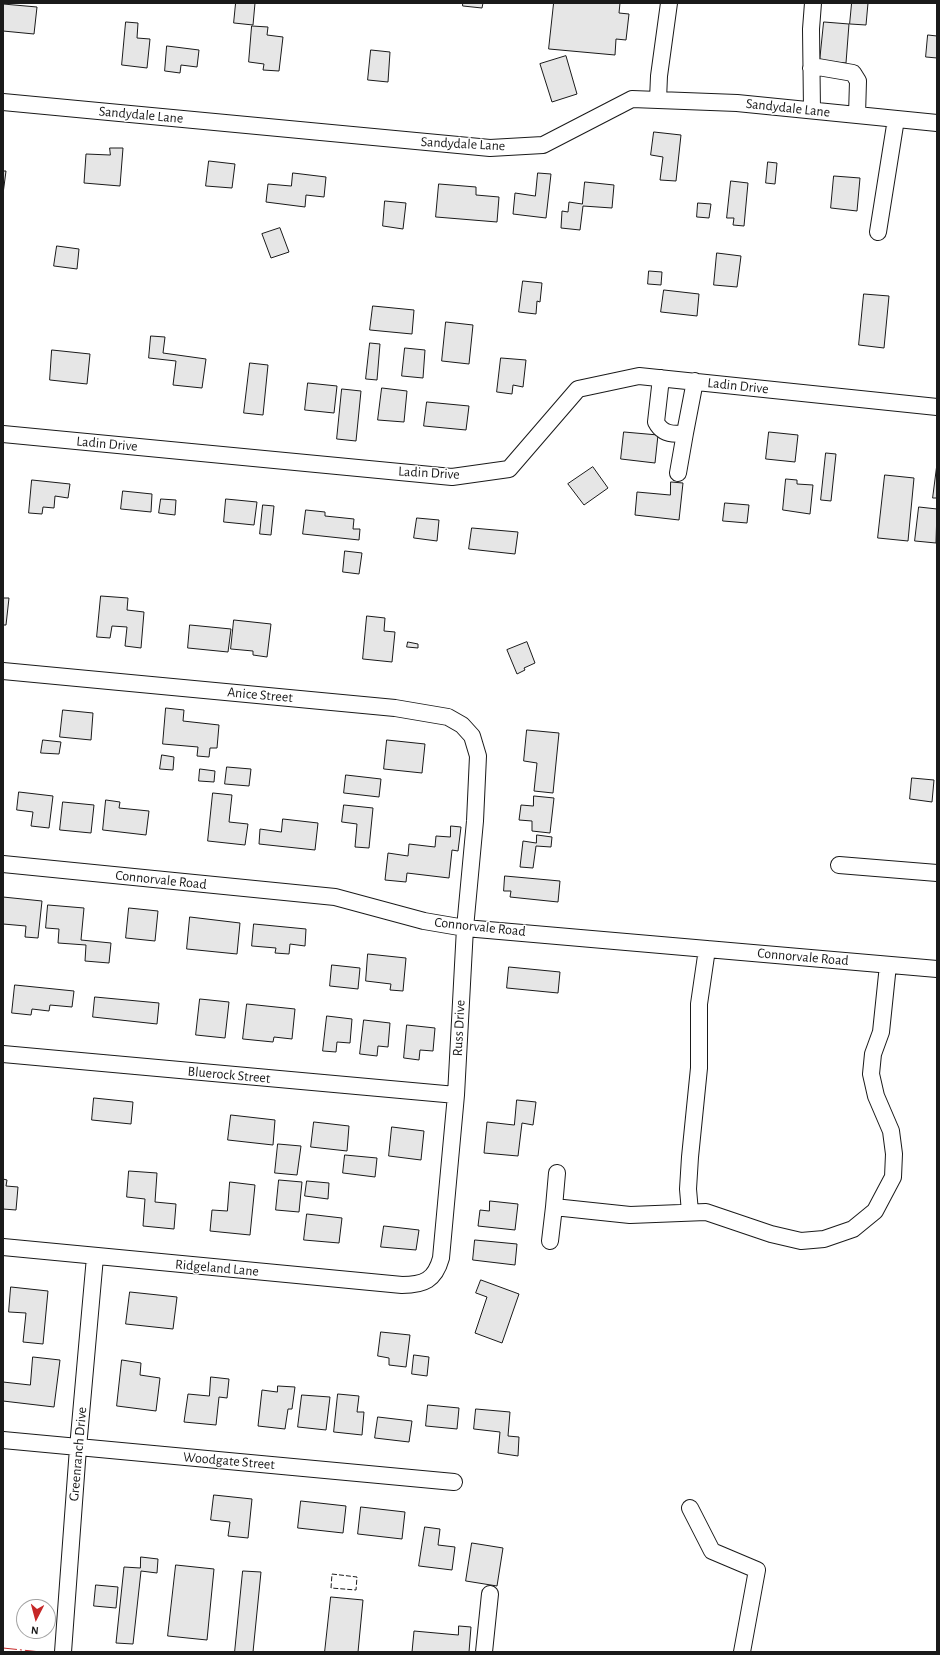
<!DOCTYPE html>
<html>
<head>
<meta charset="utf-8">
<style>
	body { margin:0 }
	#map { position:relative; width:940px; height:1655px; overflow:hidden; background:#fff; font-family:"Alegreya Sans",sans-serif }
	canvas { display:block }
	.frame { position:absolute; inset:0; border:4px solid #1a1a1a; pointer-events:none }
	.north { position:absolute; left:16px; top:1599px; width:40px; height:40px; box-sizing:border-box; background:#fff; border:1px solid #a3a3a3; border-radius:50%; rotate:186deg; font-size:11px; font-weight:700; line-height:16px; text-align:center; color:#1a1a1a }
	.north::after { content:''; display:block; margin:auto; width:14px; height:18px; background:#c62828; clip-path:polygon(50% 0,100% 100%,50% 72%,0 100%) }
</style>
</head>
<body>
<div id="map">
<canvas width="940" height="1655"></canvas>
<div class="frame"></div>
<div class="north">N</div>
</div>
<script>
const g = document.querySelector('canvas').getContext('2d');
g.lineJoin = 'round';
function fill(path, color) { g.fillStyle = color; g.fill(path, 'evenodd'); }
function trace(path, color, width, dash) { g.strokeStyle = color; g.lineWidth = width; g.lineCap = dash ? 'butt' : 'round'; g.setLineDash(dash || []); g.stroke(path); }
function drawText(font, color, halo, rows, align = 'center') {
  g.font = font + ' "Alegreya Sans",sans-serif'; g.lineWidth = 3; g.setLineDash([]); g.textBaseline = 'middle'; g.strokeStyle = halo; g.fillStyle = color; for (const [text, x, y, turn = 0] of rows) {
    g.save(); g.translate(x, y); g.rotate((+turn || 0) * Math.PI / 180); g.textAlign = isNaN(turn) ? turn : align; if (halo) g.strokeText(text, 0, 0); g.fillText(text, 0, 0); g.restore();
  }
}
const building = new Path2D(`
	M236,3h19l-2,22 -19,-2z
	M463,3h20l-1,5 -19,-2z
	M554,3h66l-1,10 10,1 -3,26 -10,-1 -1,16 -66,-6z
	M852,3h16l-2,22 -16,-1z
	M3,4l34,3 -3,27 -31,-3z
	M126,22l12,1 -1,15 13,1 -3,29 -25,-3z
	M824,22l25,2 -3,39 -26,-2z
	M252,26l16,1 -1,8 16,2 -4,34 -16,-1 1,-6 -15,-2z
	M928,35l9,1v22l-11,-1z
	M167,46l32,4 -2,17 -16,-2 -1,8 -15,-2z
	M371,50l19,2 -2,30 -20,-2z
	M566,56l11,38 -25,8 -12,-38z
	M654,132l27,3 -5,46 -16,-1 3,-23 -12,-2z
	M110,148h13l-3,38 -36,-3 2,-29 24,1z
	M209,161l26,3 -3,24 -26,-2z
	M768,162l9,1 -2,21 -9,-1z
	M3,171h3l-3,23z
	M293,173l33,4 -2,20 -18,-2 -1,12 -39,-5 2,-18 23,2z
	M538,173l13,1 -5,44 -33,-4 2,-21 20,3z
	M834,176l26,2 -3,33 -26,-3z
	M731,181l17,2 -4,43 -11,-1 1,-7h-7z
	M585,182l29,3 -2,23 -29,-2 -3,24 -19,-2 1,-17 6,1 1,-10 13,2z
	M439,184l37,3v8l23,2 -2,25 -61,-5z
	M385,201l21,2 -3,26 -20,-3z
	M698,203l13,1 -2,14 -12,-1z
	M280,228l9,24 -18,6 -9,-24z
	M57,246l22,3 -2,20 -23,-3z
	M717,253l24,3 -4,31 -23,-2z
	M649,271l13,1 -1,13 -13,-1z
	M523,281l19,2 -2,19 -3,-1 -1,13 -17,-2z
	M664,290l35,4 -2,22 -36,-4z
	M864,294l25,2 -5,52 -25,-3z
	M373,306l41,4 -2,24 -42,-4z
	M446,322l27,3 -4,39 -27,-3z
	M151,336l14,1 -2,16 43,6 -4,29 -29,-3 3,-24 -27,-3z
	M370,343l10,1 -3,36 -11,-1z
	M405,348l20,2 -2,28 -21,-2z
	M52,350l38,4 -3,30 -37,-4z
	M501,358l25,2 -3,27 -10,-2 -1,9 -15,-2z
	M250,363l18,2 -5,50 -19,-2z
	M308,383l29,3 -3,27 -29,-3z
	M382,388l25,3 -3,31 -26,-2z
	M342,389l19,2 -5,50 -19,-2z
	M427,402l42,4 -3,24 -42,-4z
	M624,432l34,3 -3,28 -34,-4z
	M769,432l29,3 -3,27 -29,-3z
	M826,453l10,1 -5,47 -10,-1z
	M937,464v34h-4z
	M593,467l15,21 -24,17 -16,-21z
	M885,475l29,3 -6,63 -30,-3z
	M786,479l11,1v4l16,1 -3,29 -27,-4z
	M32,480l38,4 -2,14 -13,-2 -1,12 -11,-1 -1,7 -13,-1z
	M671,482l12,1 -4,37 -44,-5 2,-23 33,3z
	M123,491l29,3 -1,18 -30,-3z
	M161,499l15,1 -1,15 -16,-2z
	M226,499l31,3 -3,23 -30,-3z
	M725,503l24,2 -2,18 -24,-2z
	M263,505l11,1 -3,29 -11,-1z
	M919,507l18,2 -1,34 -21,-2z
	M306,510l19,2v4l29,3 -1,10h7l-1,11 -56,-6z
	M417,518l22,2 -2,21 -23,-3z
	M472,528l46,4 -3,22 -46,-5z
	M345,551l17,2 -3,21 -16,-2z
	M101,596l27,2 -1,12 17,2 -3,36 -16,-2 2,-19 -15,-1 -2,12 -13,-1z
	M3,598h6l-3,27h-3z
	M367,616l18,2 -1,13 11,1 -3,30 -29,-3z
	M234,620l37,4 -4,33 -14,-2v-4l-22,-2z
	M190,625l41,4 -3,23 -40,-4z
	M408,642l10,2v4l-11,-1z
	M527,642l8,21 -11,5 1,2 -8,4 -10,-24z
	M166,708l18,2 -1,11 36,4 -2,23h-7l-1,9 -12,-1 1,-9 -35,-3z
	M63,710l30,3 -2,27 -31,-3z
	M527,730l32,3 -6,60 -19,-2 3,-28 -13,-2z
	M43,740l18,2 -2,12 -18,-1z
	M387,740l38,4 -3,29 -38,-4z
	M162,755l12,2 -1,13 -13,-1z
	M227,767l24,2 -2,17 -24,-2z
	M200,769l15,2 -1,11 -15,-1z
	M346,775l35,4 -2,18 -35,-4z
	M912,778l22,2 -2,22 -22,-3z
	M19,792l34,4 -4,32 -18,-2 2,-14 -16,-2z
	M213,793l19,2 -3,27 19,2 -3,21 -37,-4z
	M534,796l20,2 -4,35 -18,-2v-10l-13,-1 2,-15 12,1z
	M106,800l14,2 -1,6 30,3 -3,24 -43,-5z
	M63,802l31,3 -3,28 -31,-3z
	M344,805l29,3 -4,40 -14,-1 2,-23 -15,-2z
	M283,819l35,4 -3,27 -56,-6 1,-15 21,3z
	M451,826l10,1 -3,24 -6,-1 -3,28 -42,-5 -1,9 -21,-2 3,-27 20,3 1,-12 26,3 1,-11 14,1z
	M537,835l15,2 -1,10 -15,-1 -3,22 -13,-1 3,-26 13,2z
	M505,876l55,5 -2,21 -48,-5 1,-6h-7z
	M3,897l39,4 -4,37 -13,-1 1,-11 -23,-2z
	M48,905l36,3 -3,32 30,3 -2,20 -24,-2 1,-16 -28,-2 1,-14 -13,-1z
	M129,908l29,3 -3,30 -29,-3z
	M190,917l50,6 -3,31 -50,-5z
	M254,924l52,5 -1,17 -15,-2 -1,10 -14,-1 1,-5 -24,-2z
	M368,954l38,4 -3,33 -13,-1 1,-6 -25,-3z
	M332,965l28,3 -2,21 -28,-3z
	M509,967l51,5 -2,21 -51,-5z
	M15,985l59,6 -2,16 -22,-2 -1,6 -17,-2 -1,6 -19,-2z
	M95,997l64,6 -2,21 -64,-7z
	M200,999l29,3 -4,36 -29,-3z
	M247,1004l48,5 -3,30 -18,-2 -1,5 -30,-3z
	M327,1016l25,3 -2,24 -13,-1 -1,10 -13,-1z
	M364,1020l26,3 -2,24 -10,-1 -1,10 -17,-2z
	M407,1025l28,3 -2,23 -13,-1 -1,10 -15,-2z
	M94,1098l39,4 -2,22 -39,-4z
	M517,1100l19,2 -3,23 -11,-2 -4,33 -34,-3 3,-31 27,3z
	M231,1115l44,5 -2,25 -45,-5z
	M314,1122l35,4 -2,25 -36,-4z
	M392,1127l32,4 -3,29 -32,-4z
	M278,1144l23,2 -4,29 -22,-2z
	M345,1155l32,3 -2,19 -32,-4z
	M129,1171l28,2 -2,29 21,2 -2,25 -31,-3 2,-27 -18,-2z
	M3,1179l4,1 -1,6 12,1 -2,23 -13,-1z
	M279,1180l23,2 -3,30 -23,-2z
	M307,1181l22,2 -1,16 -23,-3z
	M230,1182l25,3 -5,50 -40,-4 2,-21 15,1z
	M490,1201l28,3 -3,26 -37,-4 2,-16 9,1z
	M307,1214l35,4 -3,25 -35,-3z
	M384,1226l35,4 -3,20 -35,-3z
	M475,1240l42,4 -2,21 -42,-5z
	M481,1280l38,14 -17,49 -27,-10 12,-36 -11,-4z
	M11,1287l37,4 -5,53 -20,-2 3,-29 -17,-1z
	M130,1292l47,5 -4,32 -47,-5z
	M381,1332l29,3 -4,32 -17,-2v-7l-11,-2z
	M414,1355l15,2 -2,19 -15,-2z
	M33,1357l27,3 -6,47 -51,-6v-19l27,3z
	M122,1360l19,3 -1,12 20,3 -4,33 -39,-5z
	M211,1377l18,2 -2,19 -8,-1 -3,28 -32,-3 4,-28 21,2z
	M278,1386l17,1 -3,22h-4l-3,20 -27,-3 4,-36 15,2z
	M338,1394l21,2 -2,16h7l-2,23 -28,-3z
	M302,1395l28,2 -4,33 -28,-3z
	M428,1405l31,3 -2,21 -31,-3z
	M476,1409l34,3 -2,24 11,1 -1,19 -20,-3 2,-21 -26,-3z
	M378,1417l34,4 -3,21 -34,-4z
	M214,1495l38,4 -4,39 -20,-2 2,-14 -19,-2z
	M301,1501l45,5 -3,27 -45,-5z
	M361,1507l44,5 -3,27 -44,-5z
	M425,1527l15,2 -2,16 17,2 -3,23 -33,-4z
	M472,1543l31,5 -6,38 -31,-5z
	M141,1557l17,2 -1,14 -16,-2 -8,73 -17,-1 8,-76 16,1z
	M176,1565l38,4 -7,71 -39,-4z
	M243,1571l18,1 -8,80h-18z
	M96,1585l22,2 -2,21 -22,-2z
	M331,1597l32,3 -5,52h-33z
	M459,1626l12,1 -2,25h-57l2,-21 44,4z`);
const minor = new Path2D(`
	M811,68l7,-1 35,6 5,8 -1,34
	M658,100l1,-24 10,-73
	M3,102l487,46 53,-3 89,-46 105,4 200,20
	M812,110l-1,-81 2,-26
	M878,232l18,-113
	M661,378l-5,44c6,12 17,13 29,11l10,-52
	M3,434l449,43 57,-8 69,-80 61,-13 298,31
	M678,473l7,-40
	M3,671l392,37 53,9 14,8 10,11 6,20 -3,65 -10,107 -9,167 -15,163c-6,22 -17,27 -39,27l-399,-38
	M3,864l332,33 89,24 41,7 472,41
	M839,865l98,8
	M3,1054l453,41
	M554,1207l3,-34
	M690,1212l-2,-23 2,-32 9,-89v-64l8,-55
	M550,1241l4,-34 76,8 76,-3 65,22 30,7 23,-2 29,-10 22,-18 18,-34 1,-23 -3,-23 -15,-35 -5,-22 2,-20 8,-22 7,-67
	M3,1440l451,42
	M690,1508l22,43 45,19 -15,82
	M63,1652l15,-204 17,-191
	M484,1652l6,-58`);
const fence = new Path2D(`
	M332,1574l25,3 -1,13 -25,-2z`);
const power = new Path2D(`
	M3,1648l38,4`);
const streetNames = [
	["Sandydale Lane",788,108,6],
	["Sandydale Lane",141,115,5],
	["Sandydale Lane",463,144,3],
	["Ladin Drive",738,386,6],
	["Ladin Drive",107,444,5],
	["Ladin Drive",429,473,3],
	["Anice Street",260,695,5],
	["Connorvale Road",161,880,6],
	["Connorvale Road",480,927,6],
	["Connorvale Road",803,957,5],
	["Russ Drive",459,1028,-87],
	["Bluerock Street",229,1075,5],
	["Ridgeland Lane",217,1268,5],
	["Greenranch Drive",78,1454,-85],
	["Woodgate Street",229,1461,5]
];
fill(building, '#e6e6e6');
trace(building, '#1a1a1a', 1);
trace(minor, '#1a1a1a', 18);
trace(minor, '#fff', 16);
trace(fence, '#1a1a1a', 1, [5, 2]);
trace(power, '#c62828', 1, [14, 3, 2, 3]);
drawText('14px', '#1a1a1a', '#fff', streetNames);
</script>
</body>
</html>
